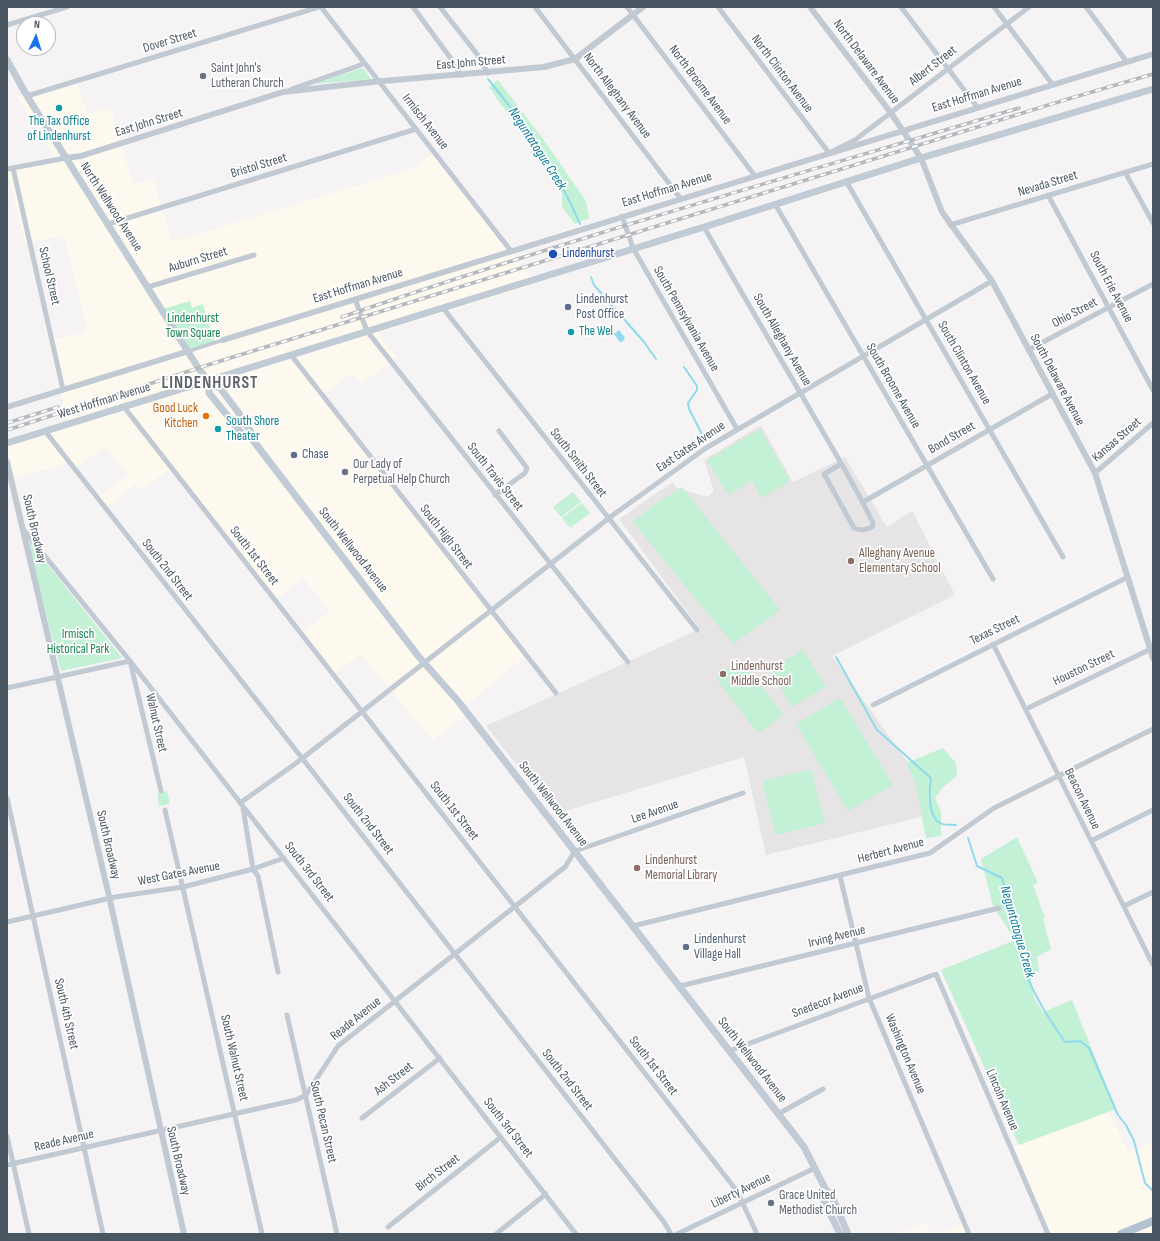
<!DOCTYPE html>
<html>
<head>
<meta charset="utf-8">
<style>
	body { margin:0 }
	#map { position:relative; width:1160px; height:1241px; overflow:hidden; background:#f5f3f3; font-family:"Sofia Sans Condensed",sans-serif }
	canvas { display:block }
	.frame { position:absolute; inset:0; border:8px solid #4a5661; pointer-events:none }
	.north { position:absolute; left:16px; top:16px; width:40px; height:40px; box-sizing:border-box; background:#fff; border:1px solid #b7bbc0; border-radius:50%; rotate:4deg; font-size:11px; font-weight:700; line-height:16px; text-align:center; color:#4a5661 }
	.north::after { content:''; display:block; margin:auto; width:14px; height:18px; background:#1a73e8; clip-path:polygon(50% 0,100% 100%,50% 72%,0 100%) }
</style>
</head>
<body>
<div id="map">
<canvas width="1160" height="1241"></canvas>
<div class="frame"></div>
<div class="north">N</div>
</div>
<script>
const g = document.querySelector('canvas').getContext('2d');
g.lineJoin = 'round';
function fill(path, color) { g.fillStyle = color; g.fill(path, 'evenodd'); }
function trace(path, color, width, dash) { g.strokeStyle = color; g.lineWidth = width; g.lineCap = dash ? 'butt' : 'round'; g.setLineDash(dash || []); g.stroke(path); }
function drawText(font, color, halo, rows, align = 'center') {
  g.font = font + ' "Sofia Sans Condensed",sans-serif'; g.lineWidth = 3.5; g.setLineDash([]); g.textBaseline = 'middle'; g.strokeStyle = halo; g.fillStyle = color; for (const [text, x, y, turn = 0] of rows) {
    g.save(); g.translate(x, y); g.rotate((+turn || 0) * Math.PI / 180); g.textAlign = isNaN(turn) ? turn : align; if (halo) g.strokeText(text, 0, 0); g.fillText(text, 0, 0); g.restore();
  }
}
const commercial = new Path2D(`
	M77,82l10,32 24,-6 22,76 20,-5 19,63 242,-74 18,-15 104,131 -158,49 18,24 -34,27 -10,-11 -29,22 204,260 -62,51 5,6 -38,28 -71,-86 -27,20 -33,-41 29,-22 -27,-33 -27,21 -103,-132 -33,23 -4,-6 -29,23 -8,-10 29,-23 -23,-27 -29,21 -3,-6 -60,17 -6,-34 62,-18 -21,-86 36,-8 2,-6 -21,-91 -40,7 -18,-71 49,-11 -39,-65z
	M1109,1112l20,41 24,-11v92h-103l-37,-87z
	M925,1222l7,12h-33z
	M963,1223l4,11h-30z`);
const education = new Path2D(`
	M761,425l32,57 52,-25 42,70 25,-16 43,84 -123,61 84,118 9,42 -159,39 -22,-98 -188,57 -70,-88 214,-97 -81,-110 54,-37 4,6 30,9 7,-6 -10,-31z`);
const green = new Path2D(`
	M363,68l8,11 -55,5 2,-2z
	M498,80l45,59 43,62 3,17 -14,6 -13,-17v-15l-73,-105z
	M190,301l2,7 11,-4 12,38 -26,8 -26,-41z
	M760,429l29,49 -1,5 -27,15 -9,-17 -24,14 -21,-35z
	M682,487l98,123 -47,34 -100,-122 24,-19z
	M573,492l8,10 -20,15 -8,-10z
	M582,503l8,10 -20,15 -8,-10z
	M26,537l96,121 -61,13z
	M803,650l23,37 -34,20 -22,-38z
	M738,660l4,1 40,52v3l-21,16h-4l-40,-52v-3z
	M840,698l53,87 -45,26 -52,-87z
	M943,748l13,15 1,13 -14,11 -8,11 6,14v24l-15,2 -11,-57 -9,-18z
	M811,769l14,54 -49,12 -14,-54z
	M167,791l3,13 -11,2 -2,-13z
	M1017,837l21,46 -5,2 12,33 -2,1 8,30 -14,8 2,14 -9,4 4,23 9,14 29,-12 44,109 -97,36 -78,-175 74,-30 -22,-34 -12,-47z`);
const water = new Path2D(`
	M619,330l6,8 -3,4h-2l-6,-8z`);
const stream = new Path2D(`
	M488,79c36,44 70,93 92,145
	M591,277l3,8 50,57 12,17
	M684,367l13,19v4l-9,13 1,6 14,27
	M836,657l41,73 54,48c-2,12 -3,39 9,45 4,3 11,1 16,2
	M968,838l9,28 25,12c9,30 14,60 22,89 7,24 27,55 41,75l15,-1 9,7 29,67 8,10 8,16 11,42 8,8`);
const pedestrian = new Path2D(`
	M189,351l34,-11`);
const minor = new Path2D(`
	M321,7l190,244
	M413,7l39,53 9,15
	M440,7l37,47 11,19
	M535,7l146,192
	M627,7l128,169
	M718,7l111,146 26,-13 174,-133
	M901,7l77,101
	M994,7l59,78
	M1086,7l41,55
	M7,25l60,-18
	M292,89l66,-23 6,-3
	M27,96l292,-89
	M13,168l50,222
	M7,169l59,-11
	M1125,172l28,51
	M846,181l217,376
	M1048,195l105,195
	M775,204l218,375
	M622,216l11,32 104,181
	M108,224l308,-95
	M950,225l203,-61
	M704,227c34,60 69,119 104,179 22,39 46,77 65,117l-1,4c-7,3 -11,4 -18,1l-30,-54 17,-10
	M148,287l106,-32
	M355,299l12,32 261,331
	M443,308l254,322
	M1028,350l125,-66
	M291,355l265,338
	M124,407l613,784 20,43
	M45,431l257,327 362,464 7,12
	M1095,473l58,-50
	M495,495l30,-22 2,-5 -28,-37
	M863,502l189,-108
	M23,529l107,132 446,573
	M993,644l160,321
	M7,688l123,-27 31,130
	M873,705l255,-128
	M1026,709l127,-61
	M7,798l96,436
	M240,803l55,-39 318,-249 93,-67 286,-167
	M243,808l10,61 5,7 20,96
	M165,810l97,424
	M1091,841l62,-31
	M840,876l29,122 100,236
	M1124,906l29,-14
	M7,922l108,-25 68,-10 70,-18 31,-11
	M633,926l297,-73 64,-45 159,-79
	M680,986l319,-78
	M287,1015l50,219
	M729,1051l207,-77 112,260
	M778,1114l45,-25
	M362,1118l78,-60
	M7,1136l22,98
	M7,1165l289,-65 10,-5 32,-49 227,-179 10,-16 168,-58
	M388,1227l113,-90
	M496,1234l50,-40
	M677,1234l138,-66`);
const tertiary = new Path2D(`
	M810,7l81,106 30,45 21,54 50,69 103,192 58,185
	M66,158l15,-2 202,-64 89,-10 172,-15 31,-8 68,-52
	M223,340l930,-286
	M7,407l182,-56
	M7,462l102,434 75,338`);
const secondary = new Path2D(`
	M7,60l20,36 170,270 11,15 12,7 18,24 13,20 1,7
	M208,381l1,12 35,43 8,3 167,218 39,44 346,446 22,43 5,4 17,40
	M7,443l697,-216 217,-69 232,-69
	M826,1190l-4,7 18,37`);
const primary = new Path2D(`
	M1121,1234l32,-13`);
const rail = new Path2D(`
	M342,317c223,-77 451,-141 677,-209
	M7,423l51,-16
	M7,430l207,-67 854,-264 85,-25`);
const markers = [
	[203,76,4,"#6b7280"],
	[59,108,4,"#0f9aa8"],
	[553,254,5,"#1a4fb4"],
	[568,307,4,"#5c6f8a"],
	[571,332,4,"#0f9aa8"],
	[206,416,4,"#e8710a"],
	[218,429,4,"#0f9aa8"],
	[294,455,4,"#5c6f8a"],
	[345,472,4,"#6b7280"],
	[851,561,4,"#8d6e63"],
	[723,674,4,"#8d6e63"],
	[637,868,4,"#8d6e63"],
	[686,947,4,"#5c6f8a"],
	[771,1203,4,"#6b7280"]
];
const streetNames = [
	["Dover Street",170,41,-17],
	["North Delaware Avenue",866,62,53],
	["East John Street",471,63,-5],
	["Albert Street",933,66,-38],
	["North Clinton Avenue",782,74,53],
	["North Broome Avenue",700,85,53],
	["East Hoffman Avenue",977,95,-17],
	["North Alleghany Avenue",617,96,53],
	["Irmisch Avenue",425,122,52],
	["East John Street",149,123,-17],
	["Bristol Street",259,166,-17],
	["Nevada Street",1048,184,-17],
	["East Hoffman Avenue",667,190,-17],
	["North Wellwood Avenue",111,207,57],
	["Auburn Street",198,260,-17],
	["School Street",49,276,77],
	["East Hoffman Avenue",358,286,-17],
	["South Erie Avenue",1111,287,62],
	["Ohio Street",1075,313,-28],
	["South Pennsylvania Avenue",686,319,60],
	["South Alleghany Avenue",782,340,60],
	["South Clinton Avenue",964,363,60],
	["South Delaware Avenue",1057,380,62],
	["South Broome Avenue",893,386,60],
	["West Hoffman Avenue",104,401,-17],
	["Bond Street",952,438,-30],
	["Kansas Street",1117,440,-41],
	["East Gates Avenue",691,447,-34],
	["South Smith Street",578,463,52],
	["South Travis Street",495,477,52],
	["South Broadway",34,529,77],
	["South High Street",446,537,52],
	["South Wellwood Avenue",353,550,52],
	["South 1st Street",254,556,52],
	["South 2nd Street",167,570,52],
	["Texas Street",995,630,-26],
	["Houston Street",1084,668,-26],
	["Walnut Street",156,723,77],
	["Beacon Avenue",1082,799,64],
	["South Wellwood Avenue",553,804,52],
	["South 1st Street",454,811,52],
	["Lee Avenue",655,812,-19],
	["South 2nd Street",368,824,52],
	["South Broadway",108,845,77],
	["Herbert Avenue",891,851,-15],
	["South 3rd Street",309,872,52],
	["West Gates Avenue",179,874,-11],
	["Irving Avenue",837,937,-14],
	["Snedecor Avenue",828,1001,-21],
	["South 4th Street",66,1014,77],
	["Reade Avenue",356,1019,-39],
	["Washington Avenue",905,1054,67],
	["South Walnut Street",234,1058,77],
	["South Wellwood Avenue",752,1060,52],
	["South 1st Street",653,1066,52],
	["Ash Street",394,1079,-38],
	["South 2nd Street",567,1080,52],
	["Lincoln Avenue",1002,1100,67],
	["South Pecan Street",323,1122,77],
	["South 3rd Street",508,1128,52],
	["Reade Avenue",64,1141,-13],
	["South Broadway",178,1161,77],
	["Birch Street",438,1173,-38],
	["Liberty Avenue",741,1191,-26]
];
const worshipNames = [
	["Saint John's",211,69],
	["Lutheran Church",211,84],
	["Our Lady of",353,465],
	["Perpetual Help Church",353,480],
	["Grace United",779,1196],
	["Methodist Church",779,1211]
];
const cultureNames = [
	["The Tax Office",59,122,"center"],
	["of Lindenhurst",59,137,"center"],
	["The Wel",579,332],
	["South Shore",226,422],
	["Theater",226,437]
];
const transitNames = [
	["Lindenhurst",562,254]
];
const serviceNames = [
	["Lindenhurst",576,300],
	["Post Office",576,315],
	["Chase",302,455],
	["Lindenhurst",694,940],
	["Village Hall",694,955]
];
const parkNames = [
	["Lindenhurst",193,319],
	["Town Square",193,334],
	["Irmisch",78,635],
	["Historical Park",78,650]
];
const foodNames = [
	["Good Luck",198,409],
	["Kitchen",198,424]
];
const educationNames = [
	["Alleghany Avenue",859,554],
	["Elementary School",859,569],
	["Lindenhurst",731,667],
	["Middle School",731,682],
	["Lindenhurst",645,861],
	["Memorial Library",645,876]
];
const waterNames = [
	["Neguntatogue Creek",537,149,57],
	["Neguntatogue Creek",1017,932,74]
];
const districtNames = [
	["LINDENHURST",210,384]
];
fill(commercial, '#fdf9ef');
fill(education, '#e6e4e5');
fill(green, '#c3f1d5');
fill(water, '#90daee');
trace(stream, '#90daee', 2);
trace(pedestrian, '#c1cad2', 3.5);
trace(minor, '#c1cad2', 5);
trace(tertiary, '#c1cad2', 6);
trace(secondary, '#c1cbd6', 7);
trace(primary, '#b3c2d1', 8);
trace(rail, '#b5b8bd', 3.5);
trace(rail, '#fff', 2, [6]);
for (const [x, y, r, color] of markers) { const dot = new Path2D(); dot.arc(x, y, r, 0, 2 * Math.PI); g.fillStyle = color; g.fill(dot); trace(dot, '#fff', 1.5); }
drawText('13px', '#4a5661', '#fff', streetNames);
drawText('13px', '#5b616d', '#fff', worshipNames, 'left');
drawText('13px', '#0d838f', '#fff', cultureNames, 'left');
drawText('13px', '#164399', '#fff', transitNames, 'left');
drawText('13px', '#4e5e75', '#fff', serviceNames, 'left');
drawText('13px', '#17864f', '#fff', parkNames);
drawText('13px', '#c56008', '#fff', foodNames, 'right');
drawText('13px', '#785e54', '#fff', educationNames, 'left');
drawText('italic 14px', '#0c7c9b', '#fff', waterNames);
g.letterSpacing = '1px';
drawText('bold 17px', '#5f6368', '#fff', districtNames);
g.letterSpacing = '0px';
</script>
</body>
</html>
